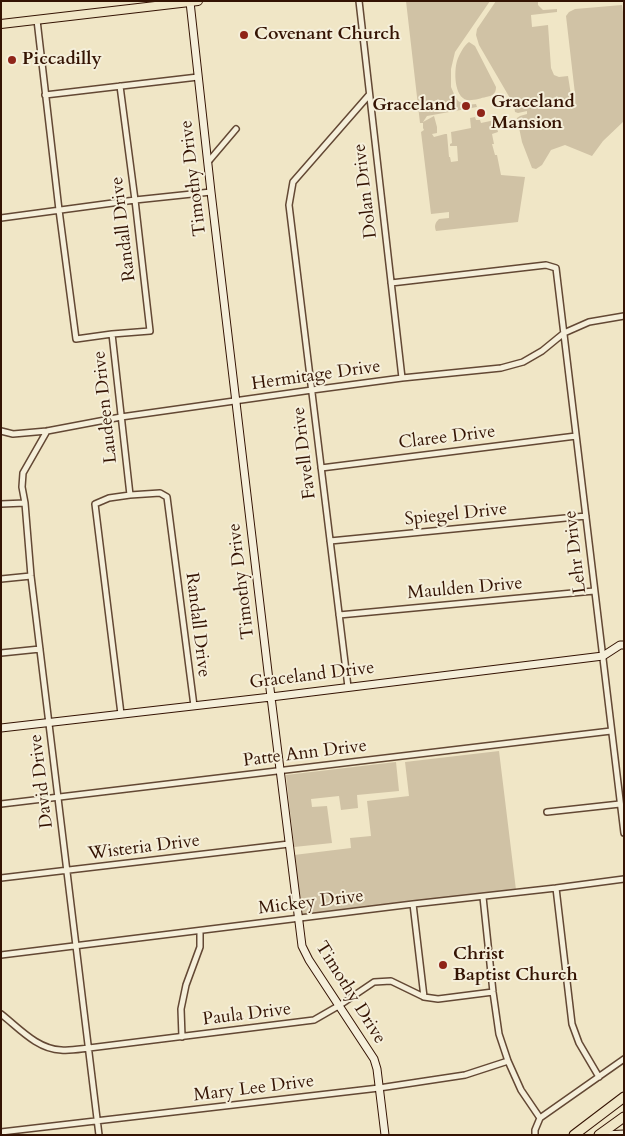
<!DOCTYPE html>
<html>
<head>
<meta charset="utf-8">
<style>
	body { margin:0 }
	#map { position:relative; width:625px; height:1136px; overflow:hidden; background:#f0e6c6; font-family:Cardo,serif }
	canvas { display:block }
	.frame { position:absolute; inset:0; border:2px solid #341303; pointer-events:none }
</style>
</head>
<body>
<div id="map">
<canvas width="625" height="1136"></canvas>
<div class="frame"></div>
</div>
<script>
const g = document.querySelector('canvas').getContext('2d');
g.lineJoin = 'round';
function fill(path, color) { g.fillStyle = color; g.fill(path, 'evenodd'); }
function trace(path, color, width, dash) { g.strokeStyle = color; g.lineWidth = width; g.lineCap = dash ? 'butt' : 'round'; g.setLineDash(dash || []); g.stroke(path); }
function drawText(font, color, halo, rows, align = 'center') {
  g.font = font + ' Cardo,serif'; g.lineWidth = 4; g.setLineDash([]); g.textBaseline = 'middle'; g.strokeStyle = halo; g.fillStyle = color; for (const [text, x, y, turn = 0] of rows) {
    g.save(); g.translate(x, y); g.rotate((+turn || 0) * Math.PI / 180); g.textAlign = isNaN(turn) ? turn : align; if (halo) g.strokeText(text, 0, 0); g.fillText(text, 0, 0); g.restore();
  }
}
const green = new Path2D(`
	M406,1h84l-35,51 -4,17v18l3,7 4,7 8,4 10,-1 1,3 -50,9 -4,6 11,-6 3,11v6l-5,1 2,3 11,-3h2l2,23h1l1,5 7,-1 -1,-15h-7v-2l2,-1 -1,-11 20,-4 -1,-10 5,-1 1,3h4l1,3 14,-3 3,12 -6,2 2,10h-2l3,11h2l4,20 24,2 -7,45 -82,9c-2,-5 -1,-8 3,-12l10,-1v-6l-18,2 -10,-82 3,-2 -1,-2v-5h-3z
	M496,1h42v4l5,5 14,-1v3l-26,3 1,12 16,-2 3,43 3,7 5,2 9,-1 3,19 4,-1 -9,-78 3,-4 6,-3 47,-4 2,14v102l-21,20 -11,15 -27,-11 -14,5 -9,15 -6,4 -4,-1 -10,-26 -5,-24 3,-2 7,-2v-3l-9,2 -3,-1 -1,-7 -35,-60 -3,-10 1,-6z
	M469,42l6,4 21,41c0,7 -4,9 -10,10 -5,1 -13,4 -19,3 -13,-3 -13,-29 -10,-39 2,-6 7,-16 12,-19z
	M499,751l17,139 -215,25 -7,-60 57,-7 -1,-10 21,-2 -4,-35 42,-5 -4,-34z
	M396,762l3,29 -42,4 1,13 -17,2 -2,-14 -28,3 1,8 15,-1 5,37 -38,4 -8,-72z`);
const street = new Path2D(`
	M359,1l43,377
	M37,20l22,190 17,129 36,-5 38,-3 -15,-131 -15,-114
	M45,95l153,-18
	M208,162l28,-33
	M1,218l134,-18 76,-8
	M391,283l155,-18 10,3 68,565
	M112,334l18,161
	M1,431l12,3 34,-3 74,-14 191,-27 90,-12 99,-10 22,-6 19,-11 22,-18 25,-11 35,-6
	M47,431l-24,42 -1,14 3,16 6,73 68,559
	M321,468l255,-32
	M1,504l24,-1
	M330,541l256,-25
	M1,579l30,-3
	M339,615l255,-24
	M1,653l39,-4
	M348,687l-59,-482 4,-23 76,-87
	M121,714l-26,-210 14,-6 21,-3 30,-2 7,4 27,209
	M1,804l610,-73
	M547,812l73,-8
	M1,878l288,-34
	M556,888l16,136 7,19 20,34
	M483,897l10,95 6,42 9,27 13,29 19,28
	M413,904l11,93
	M1,955l412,-51 143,-16 68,-9
	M1,1014c18,14 36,35 60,36 9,1 19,-1 28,-2l225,-28 26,-15 34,-23 17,-1 33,16 14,2 55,-7
	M182,1037l-1,-28 5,-24 14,-38v-16
	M1,1132l378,-44 86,-13 43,-14
	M535,1135v-5l5,-12 84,-59`);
const secondary = new Path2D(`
	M190,2l21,190 60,505 31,249 7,14 65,99 3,10 8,66
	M1,728l270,-31 332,-41 17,-11h4
	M604,1135l20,-1`);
const primary = new Path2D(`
	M1,24l197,-23`);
const highway = new Path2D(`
	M574,1135l50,-38
	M599,1135l25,-18`);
const markers = [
	[244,35,5,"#8f2418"],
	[12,60,5,"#8f2418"],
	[466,106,5,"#8f2418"],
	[481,113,5,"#8f2418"],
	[443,965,5,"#8f2418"]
];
const poiNames = [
	["Covenant Church",254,35],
	["Piccadilly",22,60],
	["Graceland",491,103],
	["Mansion",491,124],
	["Graceland",456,106,"right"],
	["Christ",453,955],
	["Baptist Church",453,976]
];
const streetNames = [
	["Timothy Drive",194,178,-97],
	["Dolan Drive",366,191,-97],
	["Randall Drive",124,229,-97],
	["Hermitage Drive",316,376,-8],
	["Laudeen Drive",106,407,-96],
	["Claree Drive",447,438,-7],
	["Favell Drive",305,453,-97],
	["Spiegel Drive",456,515,-6],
	["Lehr Drive",576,552,-97],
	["Timothy Drive",242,581,-97],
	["Maulden Drive",465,589,-5],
	["Randall Drive",197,625,83],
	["Graceland Drive",312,676,-7],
	["Patte Ann Drive",305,754,-7],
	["David Drive",42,781,-97],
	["Wisteria Drive",144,848,-7],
	["Mickey Drive",311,903,-7],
	["Timothy Drive",350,993,58],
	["Paula Drive",247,1015,-7],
	["Mary Lee Drive",254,1089,-7]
];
fill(green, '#d0c2a5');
trace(street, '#634834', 8);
trace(secondary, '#341303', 9);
trace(primary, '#341303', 10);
trace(highway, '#341303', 11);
trace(street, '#f5efda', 5);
trace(secondary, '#f5efda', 7);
trace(primary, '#f0e6c6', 8);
trace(highway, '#f0e6c6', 9);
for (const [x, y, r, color] of markers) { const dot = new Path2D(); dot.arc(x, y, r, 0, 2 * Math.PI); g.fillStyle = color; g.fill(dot); trace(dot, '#f5efda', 2); }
drawText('bold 18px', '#341303', '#f5efda', poiNames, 'left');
drawText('18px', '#341303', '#f5efda', streetNames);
</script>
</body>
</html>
